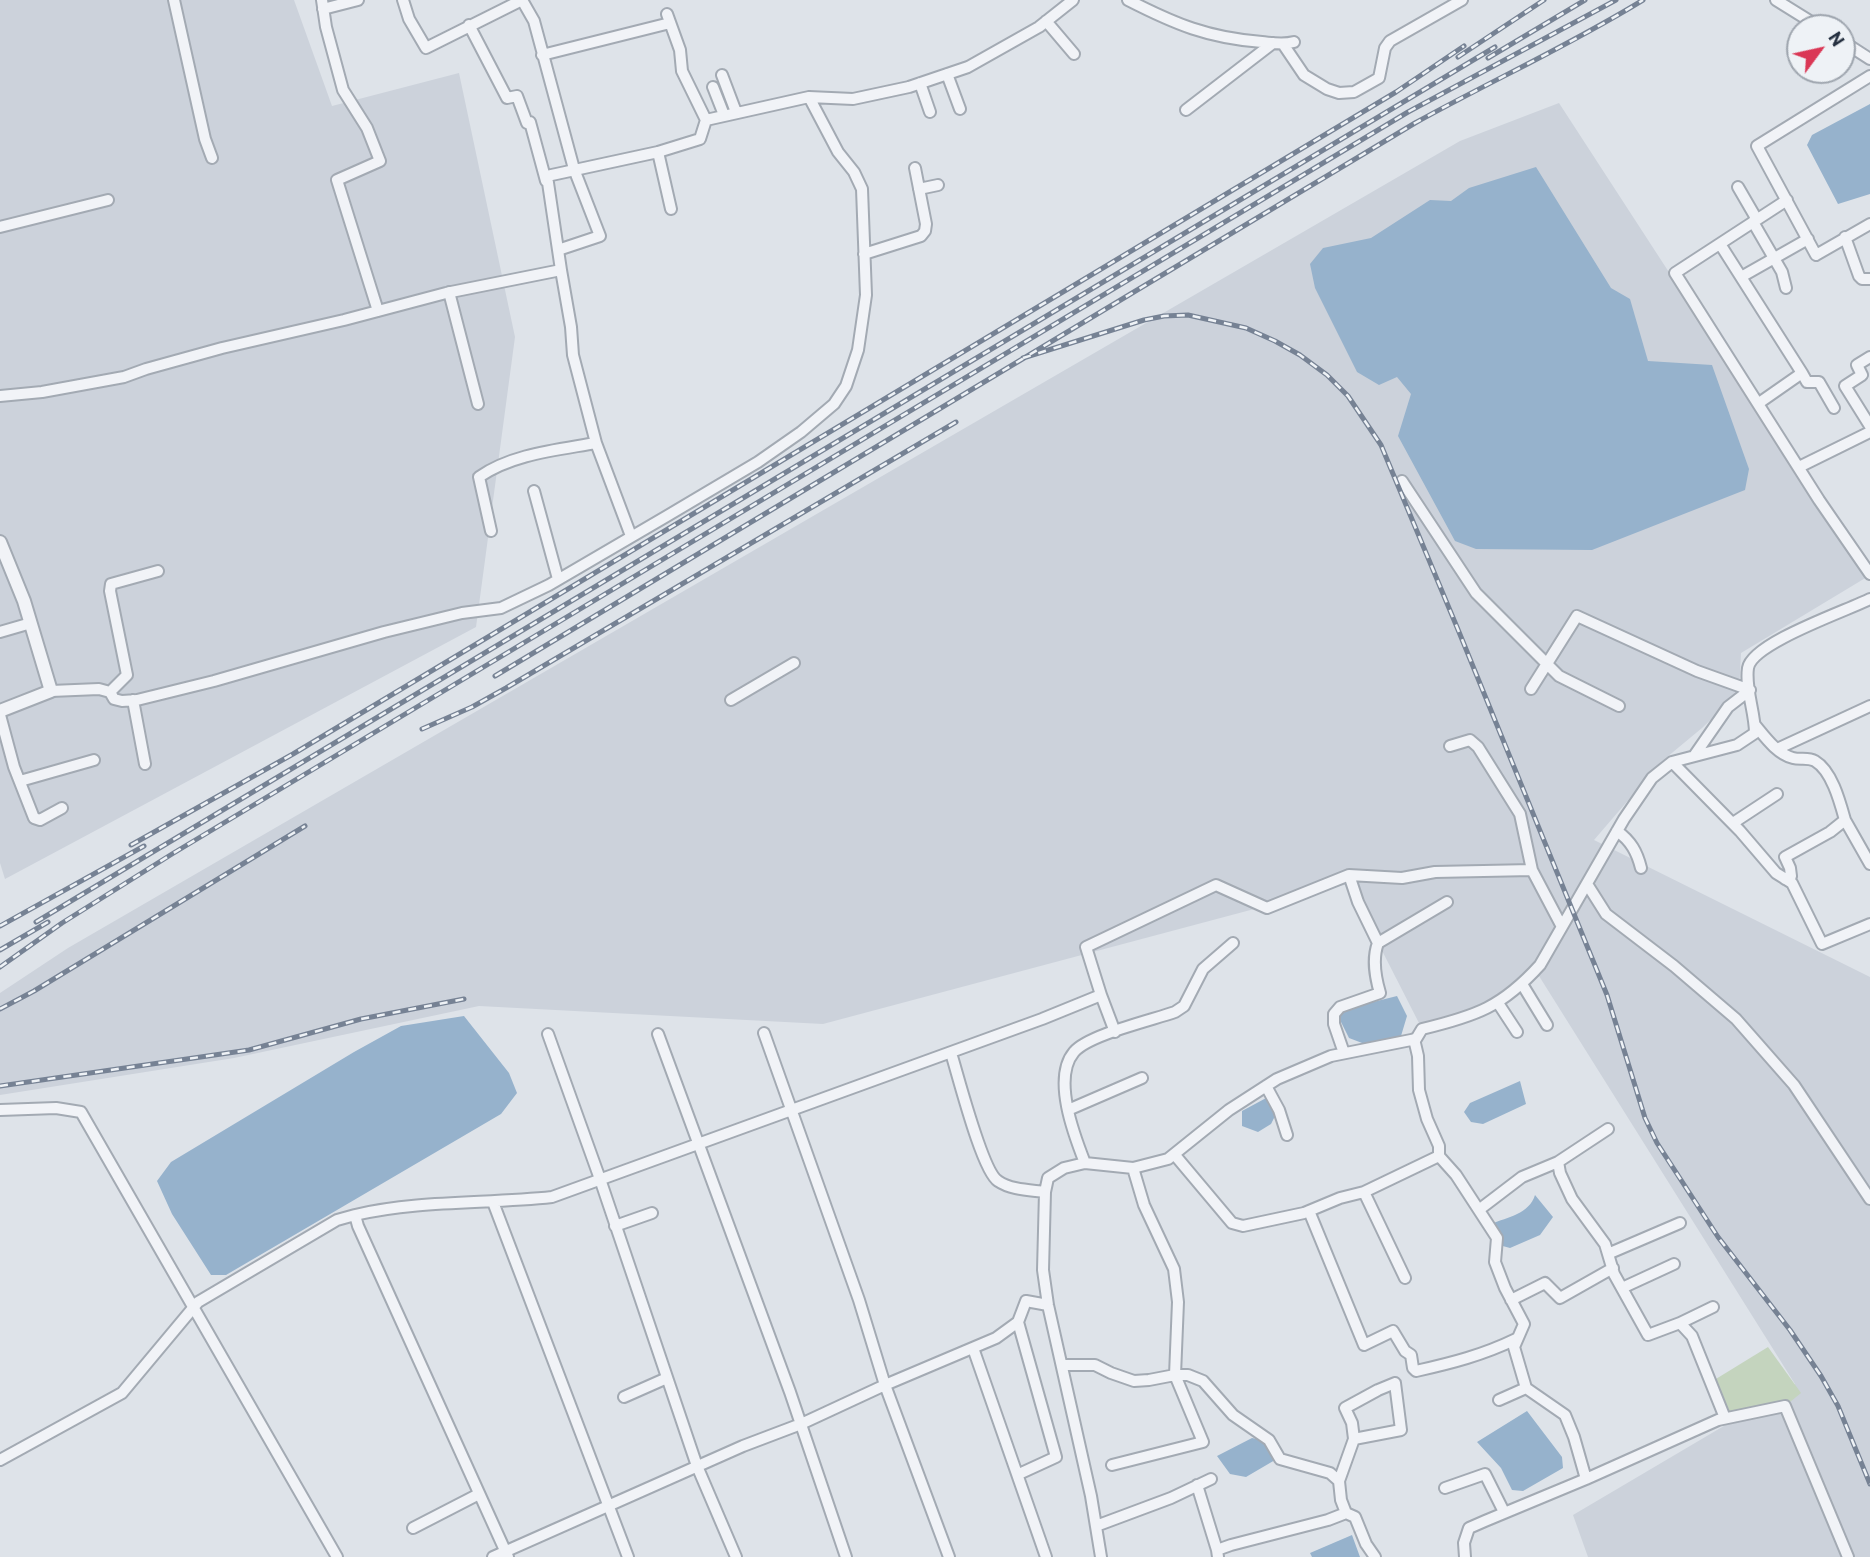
<!DOCTYPE html>
<html>
<head>
<meta charset="utf-8">
<style>
	body { margin:0 }
	#map { position:relative; width:1870px; height:1557px; overflow:hidden; background:#dee3e9; font-family:Barlow,sans-serif }
	canvas { display:block }
	.north { position:absolute; left:1786px; top:14px; width:70px; height:70px; box-sizing:border-box; background:#eef2f6; border:2px solid #9ea5ae; border-radius:50%; rotate:57deg; font-size:19px; font-weight:700; line-height:28px; text-align:center; color:#263141 }
	.north::after { content:''; display:block; margin:auto; width:24px; height:32px; background:#da3755; clip-path:polygon(50% 0,100% 100%,50% 72%,0 100%) }
</style>
</head>
<body>
<div id="map">
<canvas width="1870" height="1557"></canvas>
<div class="north">N</div>
</div>
<script>
const g = document.querySelector('canvas').getContext('2d');
g.lineJoin = 'round';
function fill(path, color) { g.fillStyle = color; g.fill(path, 'evenodd'); }
function trace(path, color, width, dash) { g.strokeStyle = color; g.lineWidth = width; g.lineCap = dash ? 'butt' : 'round'; g.setLineDash(dash || []); g.stroke(path); }
const built = new Path2D(`
	M0,0h294l38,106 127,-33 56,264 -39,290 -471,252 -5,-16z
	M1559,103l308,474 -126,76 -2,40 -37,35 -41,34 -67,78 276,137v580h-282l-15,-42 222,-131 -256,-408 -56,30 -63,19 -72,-141 -525,140 -344,-18 -245,52 -234,37v-102l68,-45 1392,-807z`);
const green = new Path2D(`
	M1768,1347l33,46 -16,13 -60,12 -14,-36z`);
const water = new Path2D(`
	M1870,104v90l-32,10 -31,-59 5,-10z
	M1536,167l75,121 19,11 18,62 64,4 37,104 -4,21 -153,60 -116,-1 -21,-8 -57,-105 13,-42 -14,-17 -18,8 -22,-13 -42,-84 -5,-24 13,-16 48,-10 59,-38 21,1 18,-13z
	M1397,996l10,20 -6,20 -31,10 -21,-8 -10,-20 6,-9z
	M464,1016l45,57 8,20 -16,21 -275,161h-15l-39,-61 -15,-33 14,-19 183,-110 47,-26z
	M1520,1081l6,23 -43,20 -12,-2 -7,-10 6,-9z
	M1268,1097l8,17 -5,10 -13,8 -16,-6v-15z
	M1535,1195l18,22 -13,18 -30,13 -11,-3 -8,-21c17,-7 38,-10 44,-29z
	M1527,1411l35,46 1,11 -40,23 -11,-1 -11,-22 -24,-26z
	M1252,1438l16,3 7,19 -29,17 -16,-3 -13,-18z
	M1352,1535l8,22h-48l-2,-4z`);
const minor = new Path2D(`
	M174,0l31,139 7,19
	M322,0l4,27 17,63 24,38 13,33 -43,19 41,131
	M403,0l6,19 17,29 96,-48
	M522,0l12,21 40,148
	M1128,0c47,24 80,38 134,42 11,1 21,3 32,0
	M1776,0l45,28
	M323,9l35,-9
	M667,14l13,36 2,21 24,49
	M1046,21l28,33
	M469,25l38,73 10,-2 10,27 3,-1 16,59
	M1842,41l28,18
	M1283,44l21,31 23,14 12,4 15,-1 25,-14 6,-30 5,-7 72,-41
	M542,55l128,-32
	M947,74l13,35
	M722,75l14,37
	M1870,76l-113,70 59,109 54,-31
	M920,83l10,29
	M713,87l11,28
	M1186,110l87,-67
	M658,152l13,57
	M1738,187l18,31 -3,4 29,50 4,16
	M919,189l19,-4
	M1787,200l-112,73 144,227 51,74
	M0,227l108,-27
	M1845,237l14,39 3,3h8
	M1720,244l82,129 5,9h12l15,26
	M558,250l42,-14 -26,-67
	M864,254l57,-18 4,-5 1,-7 -11,-56
	M561,270l10,57 2,28 23,88 35,93
	M1741,277l67,-38
	M449,292l29,112
	M1870,357l-13,8 5,10 -17,11 25,40
	M0,396l42,-4 82,-15 22,-8 76,-21 122,-28 102,-27 115,-23 -14,-94 111,-24 42,-13 6,-19 103,-23 44,2 56,-12 59,-20 71,-40 34,-27
	M1759,403l43,-30
	M1799,467l71,-35
	M1402,481l74,112 83,83 60,30
	M534,491l24,88
	M491,531l-12,-54c33,-23 78,-27 117,-34
	M0,632l31,-9
	M1531,689l46,-73 120,55 53,19 -22,17 -34,49
	M51,691l48,-2 11,3 4,7 8,2 15,-1 77,-19 170,-49 78,-19 39,-5 48,-23 118,-69 91,-54 43,-30 33,-28 12,-18 12,-36 8,-55 -4,-106 -8,-17 -16,-20 -29,-55
	M110,692l17,-17 -17,-84 1,-7 47,-13
	M133,700l12,64
	M731,700l63,-37
	M0,715l14,52 20,51 6,2 22,-12
	M1755,725c10,12 22,29 38,33 7,2 15,-1 22,3 17,10 25,41 30,59
	M1450,746l20,-6 8,7 42,67 12,56
	M1777,749l93,-43
	M1672,762l68,69 36,42 16,10 30,61 48,-20
	M20,781l74,-21
	M1733,823l44,-29
	M1617,831c14,10 20,21 24,37
	M1349,875l9,27 20,41
	M1785,879l6,-3 -1,-8 -5,-11 45,-25 15,-12 25,44
	M1587,884l19,30 68,52 62,53 58,66 76,114
	M1522,984l25,41
	M1101,995l14,37
	M1498,1003l19,29
	M764,1033l95,267 26,85 64,172
	M548,1034l52,145 97,287 39,91
	M658,1034l132,358 56,165
	M1414,1039l4,17 1,34 8,29 12,27v10l17,19 41,63 -2,24 10,26 19,36 -10,23 12,41 39,27 9,22 12,42
	M951,1053c7,22 31,118 47,128 13,9 32,9 47,11
	M1344,1053l-10,-29v-10l6,-7 40,-14c-5,-17 -8,-34 -2,-50l69,-41
	M1266,1086l13,24 8,25
	M0,1110l56,-2 25,4 256,445
	M1068,1110l74,-32
	M1174,1154l58,69 11,3 61,-13 36,-15 24,-6 75,-36
	M1558,1162l2,11 12,26 33,45 9,30 34,61 32,-12 12,13 33,82
	M1085,1163c-11,-28 -33,-85 -11,-111 14,-17 78,-32 101,-40l9,-6 19,-37 30,-26
	M1364,1192l41,86
	M493,1202l135,355
	M1480,1209l42,-32 36,-15 50,-33
	M1309,1211l55,134 29,-14 12,20 6,4 2,13 3,3c36,-8 67,-16 100,-32
	M355,1215c64,-15 132,-11 197,-18l490,-178 59,-24 -15,-48 130,-62 51,23 82,-33 53,3 33,-6 97,-2 29,55
	M615,1226l37,-13
	M1610,1253l70,-30
	M1622,1288l52,-24
	M1511,1300l34,-17 15,15 53,-30
	M1018,1322l38,135 -37,17
	M1680,1323l33,-16
	M973,1348l73,209
	M1063,1365h32l16,8 23,8 15,-1 26,-5 3,-73 -4,-33 -30,-64 -11,-37
	M624,1397l43,-19
	M1499,1400l27,-12
	M1354,1439l47,-9 -6,-47 -17,7 -33,18 7,15 2,16 -15,42 2,19 5,13 9,4 11,27 9,13
	M0,1460l122,-67 76,-91 139,-82 18,-5 3,11 150,331
	M1112,1465l91,-23 -28,-67h13l15,6 30,34 36,25 11,19 50,14 9,8
	M1197,1485l20,65
	M1445,1488l40,-14 19,38
	M1096,1526l75,-28 40,-19
	M413,1528l66,-34
	M493,1557l250,-111 58,-22 84,-39 111,-47 22,-16 8,-21 22,4
	M1101,1557l-10,-61 -43,-191 -5,-35 2,-78 3,-14 16,-10 21,-5 48,5 35,-9 61,-49 48,-31 54,-23 85,-17 6,-10c54,-13 80,-22 118,-64l84,-146 28,-41 20,-16 65,-17 18,-12c0,-21 -10,-44 -7,-65 4,-25 98,-57 122,-69
	M1218,1557l-1,-7 14,-5 97,-25 18,-7
	M1465,1557l-1,-14 5,-15 16,-7 101,-42 132,-59 67,-14 63,151`);
const tertiary = new Path2D(`
	M0,542l24,59 27,90 -51,20`);
const rail = new Path2D(`
	M1458,57l86,-57
	M1488,58l97,-58
	M1023,358l121,-38 20,-4 24,-1 58,13 29,13 25,14 27,20 21,21 33,49 78,187 148,363 38,123 12,25 61,94 72,93 31,46 17,30 32,78
	M495,676l920,-553c76,-42 155,-78 228,-123
	M422,729l50,-22 34,-19 450,-266
	M131,845l162,-91 1103,-662 68,-46
	M36,922l1459,-875
	M0,926l144,-80
	M0,950l48,-28
	M0,967l62,-44 110,-69 1236,-742 208,-112
	M0,1009l34,-18 271,-165
	M0,1086l249,-36 112,-31 103,-20`);
fill(built, '#ccd2db');
fill(green, '#c4d4be');
fill(water, '#96b2cc');
trace(minor, '#a3aab3', 14);
trace(tertiary, '#a3aab3', 16);
trace(minor, '#f1f3f7', 10);
trace(tertiary, '#f1f3f7', 12);
trace(rail, '#768294', 5);
trace(rail, '#eef2f6', 2.5, [8]);
</script>
</body>
</html>
